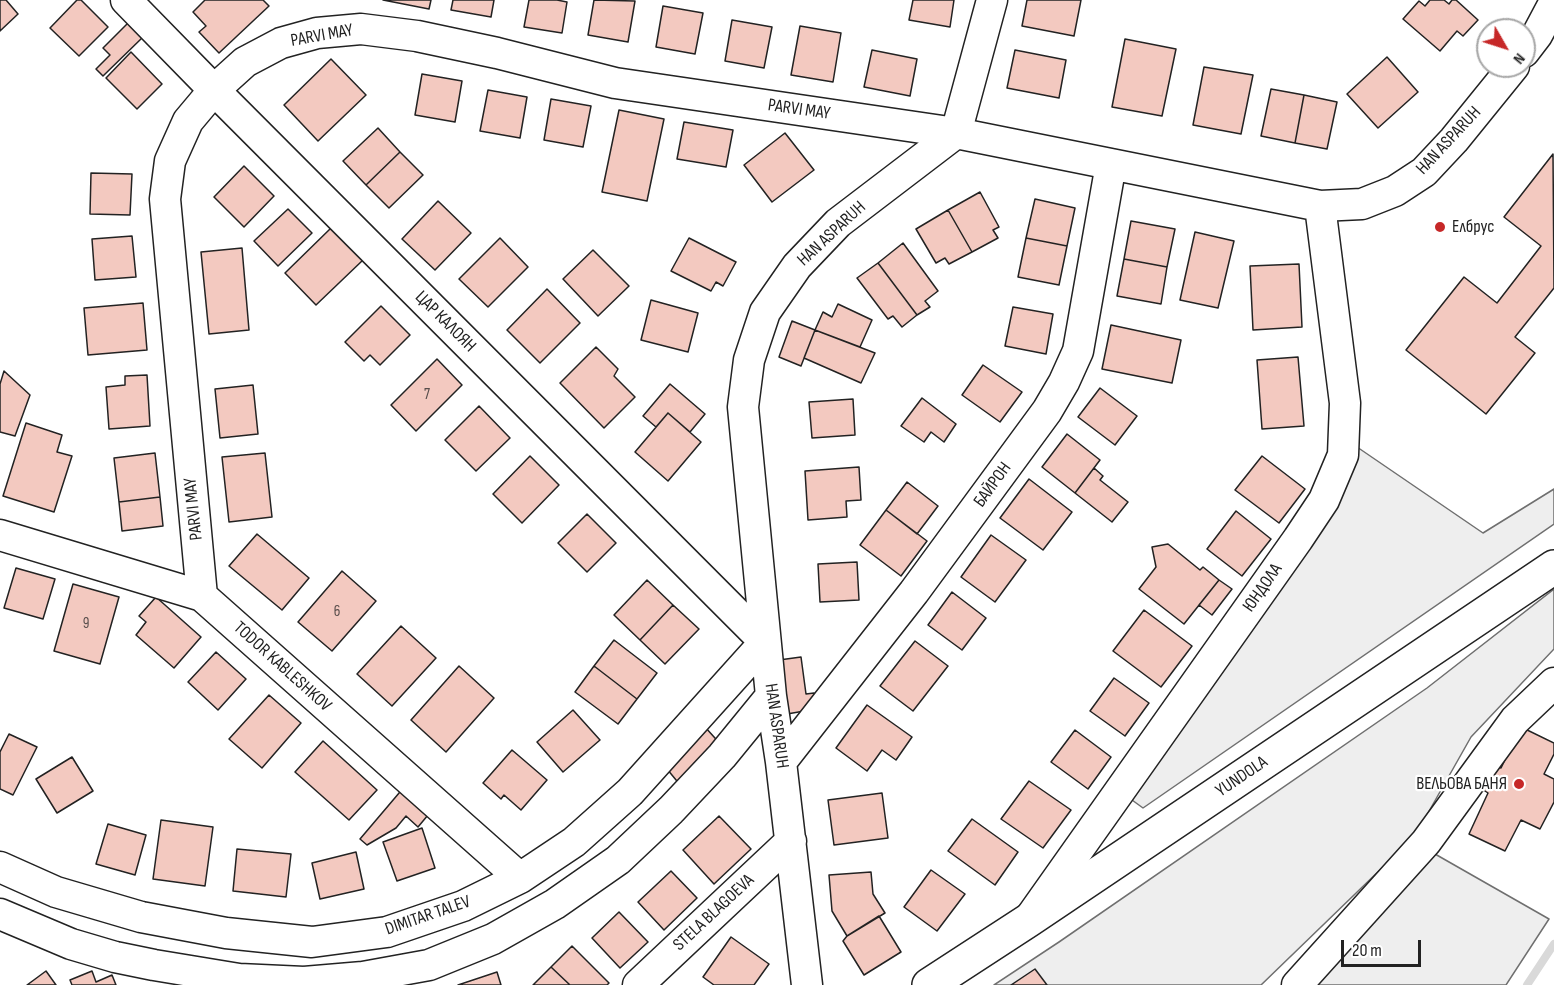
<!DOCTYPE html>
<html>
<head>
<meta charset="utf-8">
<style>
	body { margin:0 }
	#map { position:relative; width:1554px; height:985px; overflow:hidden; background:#fff; font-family:"Sofia Sans Condensed",sans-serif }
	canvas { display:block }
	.north { position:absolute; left:1476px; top:18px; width:60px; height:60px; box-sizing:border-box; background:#fff; border:2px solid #a7a7a7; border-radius:50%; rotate:129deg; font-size:16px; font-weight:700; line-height:24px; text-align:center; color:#222 }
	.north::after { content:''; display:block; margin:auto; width:21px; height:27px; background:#c62828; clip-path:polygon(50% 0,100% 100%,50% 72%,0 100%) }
	.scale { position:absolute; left:1341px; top:940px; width:80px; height:27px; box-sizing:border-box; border:3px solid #222; border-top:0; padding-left:8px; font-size:18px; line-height:21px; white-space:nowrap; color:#222; -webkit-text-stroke:4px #fff; paint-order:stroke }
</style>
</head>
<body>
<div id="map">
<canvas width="1554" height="985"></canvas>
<div class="north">N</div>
<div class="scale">20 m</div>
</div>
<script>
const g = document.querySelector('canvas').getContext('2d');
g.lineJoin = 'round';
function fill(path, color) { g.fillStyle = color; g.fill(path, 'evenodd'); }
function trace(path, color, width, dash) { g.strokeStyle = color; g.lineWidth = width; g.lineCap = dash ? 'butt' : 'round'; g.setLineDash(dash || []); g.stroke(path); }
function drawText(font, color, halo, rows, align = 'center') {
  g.font = font + ' "Sofia Sans Condensed",sans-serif'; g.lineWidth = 4.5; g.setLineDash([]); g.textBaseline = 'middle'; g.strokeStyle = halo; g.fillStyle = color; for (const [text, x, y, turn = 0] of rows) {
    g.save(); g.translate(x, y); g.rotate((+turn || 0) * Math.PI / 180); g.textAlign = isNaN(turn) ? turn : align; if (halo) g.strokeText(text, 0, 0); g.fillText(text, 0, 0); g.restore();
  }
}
const green = new Path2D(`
	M1357,447l126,86 71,-44v35l-411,284 -22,-16z
	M1554,589v60l-83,88 -56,99 -154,149h-267l65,-43 368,-254z
	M1435,854l114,65 -43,66h-192z`);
const stream = new Path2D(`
	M1527,985l27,-41`);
const building = new Path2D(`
	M0,0h6l12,14 -18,17z
	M77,0h4l27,27 -29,29 -29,-28z
	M205,0h58l6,6 -50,47 -20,-21 7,-6 -13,-14z
	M383,0h48l-2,9z
	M453,0h41l-3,17 -40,-7z
	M529,0h28l10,2 -5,31 -38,-6z
	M594,0l41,1 -7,41 -40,-7z
	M913,0h41l-4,27 -41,-7z
	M1027,0h54l-7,36 -52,-10z
	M1430,0h14l5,4 3,-4h4l22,20 -15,16 -6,-5 -17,20 -37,-32 16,-18 6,5z
	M663,6l40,7 -8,41 -39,-7z
	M732,20l40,7 -8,41 -39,-7z
	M129,22l14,15 -40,39 -7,-7 14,-14 -7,-7z
	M800,26l41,7 -8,49 -42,-7z
	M1125,39l51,10 -14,67 -50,-9z
	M872,50l45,9 -7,37 -46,-9z
	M1015,50l51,10 -7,38 -52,-10z
	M131,52l31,32 -25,25 -31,-31z
	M1387,57l31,35 -40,36 -31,-34z
	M331,59l35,36 -48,46 -34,-36z
	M1204,67l49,8 -12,59 -48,-9z
	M422,74l40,7 -7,41 -40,-7z
	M1271,89l33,6 -9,48 -34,-7z
	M488,90l39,7 -7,41 -40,-7z
	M1304,95l33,7 -10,47 -32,-6z
	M551,99l40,7 -8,41 -39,-7z
	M619,110l45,9 -17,82 -45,-9z
	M684,122l49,8 -7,37 -49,-8z
	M378,128l22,24 -34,33 -23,-24z
	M785,133l29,37 -42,32 -28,-37z
	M400,152l23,23 -34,33 -23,-23z
	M1553,154l1,134 -39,49 20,16 -49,61 -80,-64 58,-73 33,26 44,-57 -37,-29z
	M244,166l30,30 -30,31 -30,-30z
	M91,173l41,1 -2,41 -40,-1z
	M980,192l19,35 -6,3 5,8 -26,14 -24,-42z
	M1035,199l40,9 -8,38 -41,-8z
	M438,201l33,32 -36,37 -33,-31z
	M288,209l24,24 -34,33 -24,-25z
	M948,210l24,42 -23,12 -4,-6 -9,5 -20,-34z
	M1131,221l44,8 -8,38 -43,-8z
	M331,228l32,32 -47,45 -31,-32z
	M1195,232l39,9 -16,67 -38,-8z
	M132,236l4,41 -41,3 -3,-41z
	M500,238l28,29 -40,40 -29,-28z
	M689,238l47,24 -13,24 -7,-4 -5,9 -40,-20z
	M1026,238l41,8 -8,39 -41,-8z
	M903,243l35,48 -13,10 5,6 -13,8 -39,-52z
	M242,248l7,82 -40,4 -8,-82z
	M593,250l36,36 -31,30 -35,-37z
	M1124,259l43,8 -6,37 -44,-8z
	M878,263l39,52 -15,12 -9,-11 -5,3 -31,-41z
	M1299,264l3,63 -49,3 -3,-64z
	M547,289l33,34 -40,40 -33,-33z
	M651,300l47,13 -10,39 -47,-12z
	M143,303l4,47 -59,5 -4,-47z
	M838,304l34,16 -12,27 -45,-17 8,-18 9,5z
	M381,306l29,29 -30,30 -10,-10 -6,6 -19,-19z
	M1013,307l40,7 -7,40 -41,-8z
	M792,321l23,9 -14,36 -22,-9z
	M1111,325l70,15 -9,43 -70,-14z
	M815,330l60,23 -14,30 -57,-25z
	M596,347l22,22 -4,7 21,21 -31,31 -44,-45z
	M1298,357l6,69 -42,3 -5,-69z
	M437,359l25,26 -46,46 -25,-26z
	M983,365l39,27 -22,30 -38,-27z
	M4,371l26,24 -15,41 -15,-4v-48z
	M147,375l3,51 -41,3 -3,-42 19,-2v-9z
	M670,384l35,30 -15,18 -22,-19 -12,14 -13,-11z
	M253,385l5,49 -38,4 -5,-49z
	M1100,388l37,28 -22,29 -37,-28z
	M922,398l34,26 -12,18 -13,-10 -7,10 -23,-16z
	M853,399l2,36 -43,3 -3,-36z
	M479,406l31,32 -34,33 -31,-31z
	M668,413l33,29 -33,39 -33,-29z
	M26,423l36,12 -5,17 15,4 -18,56 -51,-16z
	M1067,434l33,26 -25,33 -33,-26z
	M155,453l5,44 -41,5 -5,-44z
	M265,453l7,64 -43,5 -7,-65z
	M530,456l29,29 -37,38 -29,-29z
	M1262,456l43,33 -26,34 -44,-33z
	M859,467l2,33 -15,1 1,16 -39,3 -3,-49z
	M1094,468l9,8 -3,4 28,22 -16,20 -37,-29z
	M1029,479l43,33 -29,38 -43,-32z
	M907,482l31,24 -21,28 -31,-24z
	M160,497l3,29 -41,5 -3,-29z
	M886,510l41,31 -26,35 -41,-31z
	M1236,511l35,28 -29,37 -35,-27z
	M587,514l29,29 -29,29 -29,-29z
	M257,534l52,44 -27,32 -53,-44z
	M991,535l35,25 -31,42 -34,-25z
	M1168,544l32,26 3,-3 16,13 -35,44 -45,-35 17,-22 -4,-20z
	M857,562l2,38 -39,2 -2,-38z
	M16,568l39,11 -12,40 -39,-11z
	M342,571l34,30 -44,50 -34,-29z
	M647,580l26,25 -33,35 -26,-25z
	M1219,580l13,9 -20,26 -13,-10z
	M73,584l46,13 -19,67 -46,-13z
	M952,592l34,26 -24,32 -34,-25z
	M156,597l45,40 -27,31 -38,-33 10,-13 -7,-6z
	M673,605l26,24 -34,35 -25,-24z
	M1144,610l48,36 -31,41 -48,-36z
	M401,626l35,32 -44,48 -35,-32z
	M614,640l43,33 -20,26 -43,-33z
	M915,641l33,25 -35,45 -33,-25z
	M216,652l30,27 -28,31 -30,-28z
	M801,657l5,37 8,-1 2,16 -29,5 -8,-54z
	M459,666l35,32 -48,54 -35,-32z
	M594,666l43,33 -19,25 -43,-32z
	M1114,678l35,25 -24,33 -35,-25z
	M269,695l32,28 -39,45 -33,-29z
	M867,705l45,32 -16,23 -14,-10 -15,21 -31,-23z
	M573,710l27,30 -37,32 -26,-30z
	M705,727l19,21 -43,38 -14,-17z
	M1521,727l33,16v11l-10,20 10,5v23l-14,27 -19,-9 -16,31 -36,-17 19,-41 -6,-4 12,-24 7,3z
	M1075,730l36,27 -23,32 -37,-27z
	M9,734l28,13 -24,48 -13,-6v-37z
	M323,741l54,49 -28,30 -54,-48z
	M512,750l35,30 -26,30 -17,-15 -3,4 -18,-16z
	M72,757l21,34 -36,22 -21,-34z
	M1029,781l42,29 -28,38 -42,-29z
	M405,786l28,23 -15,18 -12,-11 -10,12 -29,17 -7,-6z
	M882,793l6,45 -54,7 -6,-45z
	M719,816l32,33 -37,35 -31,-34z
	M972,819l46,33 -23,33 -47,-34z
	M161,820l52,7 -8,59 -52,-7z
	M108,824l38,11 -11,40 -39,-11z
	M422,828l13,40 -38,13 -14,-39z
	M237,849l54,5 -5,43 -53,-6z
	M356,852l8,37 -44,10 -8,-36z
	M931,870l34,24 -28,37 -33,-24z
	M671,871l26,27 -33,32 -26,-28z
	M871,872l2,22 12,19 -38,23 -15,-25 -3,-36z
	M619,912l29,30 -28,26 -28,-30z
	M879,916l22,36 -37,23 -21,-34 4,-5z
	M731,937l38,27 -15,21h-40l-11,-8z
	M572,946l37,37 -2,2h-37l-19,-18z
	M551,967l19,18h-37z
	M1035,969l12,16h-36z
	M46,971l10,14h-29z
	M92,971l4,11 16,-7 4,10h-44l-2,-5z
	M497,972l4,13h-43z`);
const minor = new Path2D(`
	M1524,52l13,-17 17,-32
	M0,535l202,61 318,282
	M202,596l-37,-397 5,-38 18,-40 26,-31 31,-28 36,-19 36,-10 44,-4 56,7 80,17 118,30 341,50 36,-133
	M781,762l133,-170 133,-181 17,-29 14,-31 33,-187
	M0,867l56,25 85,25 85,16 86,9 75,-10 76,-26 57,-28 54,-36 56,-50 135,-150 -551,-552 -88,-90
	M0,914l71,30 44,13 39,8 85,14 65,3 59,-5 66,-12 64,-26 62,-35 63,-44 53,-50 51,-54 49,-60
	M1032,915l266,-376 26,-39 19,-45 2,-52 -25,-197
	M638,985l153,-144
	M807,985l-26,-223 -10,-66 -28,-289 6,-47 16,-48 32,-46 41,-43 118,-90 364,73 42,-2 33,-13 29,-19 30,-32 60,-74
	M1297,985l129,-143 89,-122 39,-37`);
const major = new Path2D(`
	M929,985l100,-65 525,-353`);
const markers = [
	[1440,227,6,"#c62828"],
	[1519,784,6,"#c62828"]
];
const numberNames = [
	["7",427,395],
	["6",337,612],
	["9",86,624]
];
const streetNames = [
	["PARVI MAY",322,36,-10],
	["PARVI MAY",799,110,8],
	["HAN ASPARUH",1449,141,-47],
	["HAN ASPARUH",832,234,-43],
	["ЦАР КАЛОЯН",445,322,45],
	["БАЙРОН",993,485,-54],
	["PARVI MAY",194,509,-96],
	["ЮНДОЛА",1263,588,-55],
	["TODOR KABLESHKOV",282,667,42],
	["HAN ASPARUH",776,726,82],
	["YUNDOLA",1242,777,-34],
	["STELA BLAGOEVA",714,913,-43],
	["DIMITAR TALEV",428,916,-19]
];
const poiNames = [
	["Елбрус",1452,227],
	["ВЕЛЬОВА БАНЯ",1507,784,"right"]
];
fill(green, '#eee');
trace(green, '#6f6f6f', 1.5);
trace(stream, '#d9d9d9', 8);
fill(building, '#f3c9c0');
trace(building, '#222', 1.5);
trace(minor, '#222', 33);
trace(major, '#222', 36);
trace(minor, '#fff', 30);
trace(major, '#fff', 33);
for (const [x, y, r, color] of markers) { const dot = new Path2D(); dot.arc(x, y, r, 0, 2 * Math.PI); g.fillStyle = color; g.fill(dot); trace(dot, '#fff', 2); }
drawText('15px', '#564c4a', null, numberNames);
drawText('18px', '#222', '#fff', streetNames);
drawText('18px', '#222', '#fff', poiNames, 'left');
</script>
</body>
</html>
